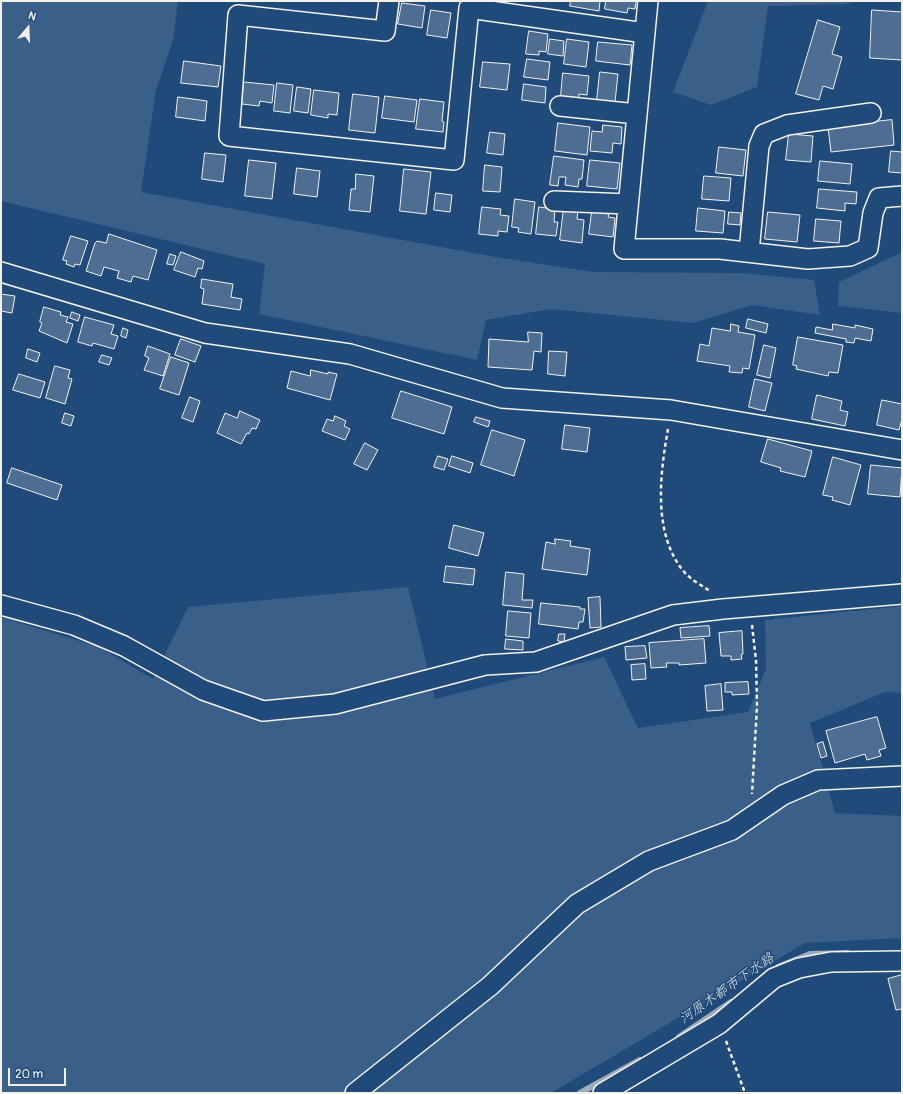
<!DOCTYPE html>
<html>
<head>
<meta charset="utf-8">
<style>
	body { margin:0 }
	#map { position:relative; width:903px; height:1094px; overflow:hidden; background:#1f4a7a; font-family:Pangolin,sans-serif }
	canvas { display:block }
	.frame { position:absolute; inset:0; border:2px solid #f4f1e8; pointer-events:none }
	.north { position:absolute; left:8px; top:8px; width:40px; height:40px; -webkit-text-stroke:3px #1f4a7a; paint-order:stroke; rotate:19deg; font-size:11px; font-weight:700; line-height:16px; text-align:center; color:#f4f1e8 }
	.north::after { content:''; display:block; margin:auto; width:14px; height:18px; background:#f4f1e8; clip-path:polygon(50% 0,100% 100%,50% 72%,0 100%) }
	.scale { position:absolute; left:8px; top:1068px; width:58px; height:18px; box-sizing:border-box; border:2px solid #f4f1e8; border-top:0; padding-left:5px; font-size:12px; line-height:14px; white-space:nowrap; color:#f4f1e8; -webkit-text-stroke:3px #1f4a7a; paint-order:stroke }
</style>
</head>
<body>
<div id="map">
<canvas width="903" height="1094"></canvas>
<div class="frame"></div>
<div class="north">N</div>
<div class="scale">20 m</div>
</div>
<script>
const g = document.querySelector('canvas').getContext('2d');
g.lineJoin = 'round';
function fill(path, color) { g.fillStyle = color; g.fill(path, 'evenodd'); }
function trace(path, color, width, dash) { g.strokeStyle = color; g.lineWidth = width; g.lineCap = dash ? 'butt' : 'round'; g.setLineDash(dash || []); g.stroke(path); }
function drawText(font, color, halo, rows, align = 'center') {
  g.font = font + ' Pangolin,"Klee One",sans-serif'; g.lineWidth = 3; g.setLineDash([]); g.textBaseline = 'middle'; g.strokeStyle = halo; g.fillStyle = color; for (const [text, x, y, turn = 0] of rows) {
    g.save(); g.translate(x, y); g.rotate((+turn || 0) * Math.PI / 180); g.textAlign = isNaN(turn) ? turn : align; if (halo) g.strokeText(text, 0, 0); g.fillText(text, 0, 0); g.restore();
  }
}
const green = new Path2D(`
	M1,1h177l-5,39 -17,50 -15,102 355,65 97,15 150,1 71,7 6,35 -68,-10 -59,18 -142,-14 -65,11 -9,40 -218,-46 6,-50 -264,-63z
	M708,1h151l-13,3 -78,2 -11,81 -46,18 -38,-13z
	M902,252v61l-64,-7 1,-24z
	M408,587l27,112 169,-42 34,71 110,-16 18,-43 -1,-49 137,-14v87l-17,-1 -75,31 25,90 67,3v122l-97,5 -254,150h-550v-476l98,30 54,32 35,-72z`);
const stream = new Path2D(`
	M778,967l32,-13 38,-1
	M679,1037l52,-35
	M580,1093l60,-33`);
const building = new Path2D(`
	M571,1h29l-1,10 -29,-5z
	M606,1h30l-1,8 -7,-1 -1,5 -22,-4z
	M402,3l23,3 -3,22 -24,-4z
	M431,10l20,3 -4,25 -20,-3z
	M872,10l30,2v48l-32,-2z
	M818,20l22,7 -8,27 10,3 -9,32 -10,-3 -4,14 -23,-6z
	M529,31l19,3 -2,18 -7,-1v4l-13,-1z
	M550,39l14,2 -1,15 -15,-2z
	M567,39l22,3 -3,25 -22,-3z
	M598,42l34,3 -2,20 -34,-4z
	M527,59l23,3 -2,18 -24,-3z
	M184,61l37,5 -3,21 -37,-4z
	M483,62l27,2 -3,26 -27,-3z
	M600,72l18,2 -3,28 -18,-2z
	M563,73l26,3 -2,19 -8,-1v4l-18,-2z
	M244,82l30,3 -2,18 -12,-2 -1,5 -17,-2z
	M277,83l16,2 -3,28 -16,-2z
	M524,84l22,3 -1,16 -23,-3z
	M297,87l14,2 -3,24 -14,-2z
	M314,90l25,3 -2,22 -9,-1v4l-17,-3z
	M353,94l26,3 -4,36 -26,-3z
	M385,96l32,4 -3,22 -32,-4z
	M178,97l29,4 -2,20 -29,-4z
	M420,99l24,3 -2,19 2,1 -1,10 -27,-3z
	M892,120l2,25 -63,7 -3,-25z
	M558,123l32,4 -3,28 -32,-4z
	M603,125l19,2 -1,17 -8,-1 -1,10 -22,-2 2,-20 10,1z
	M490,132l15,2 -2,21 -16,-2z
	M789,134l24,2 -2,26 -25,-2z
	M719,147l27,3 -3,26 -27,-3z
	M891,151l11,1v21l-13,-1z
	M205,153l21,2 -3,27 -21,-3z
	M554,156l30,4 -2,19h-3l-1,8 -13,-2 1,-8h-7l-1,9 -8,-1z
	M249,160l27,3 -4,36 -27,-3z
	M590,160l30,3 -3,26 -30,-3z
	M820,161l32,3 -2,20 -32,-3z
	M485,165l17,2 -2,25 -17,-1z
	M297,168l23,3 -3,26 -23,-3z
	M404,169l27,3 -5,42 -26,-3z
	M356,174l18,2 -4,36 -21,-2 2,-21h4z
	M704,176l27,2 -2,23 -27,-2z
	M819,189l38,3 -1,12 -11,-1v8l-28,-3z
	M436,193l16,2 -2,17 -16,-2z
	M515,199l20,3 -4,32 -13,-2 1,-4 -7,-1z
	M482,207l19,2 -1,6 9,1 -2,16 -9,-1v5l-19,-2z
	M539,207l16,2 -1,13h4l-2,14 -20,-2z
	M564,208l14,2 -1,9 7,1 -2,23 -22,-3z
	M698,208l27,3 -2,22 -27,-2z
	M592,212l17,2 -1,3 7,1 -2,19 -24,-3z
	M729,212l12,1 -1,12 -12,-1z
	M768,212l32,3 -3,27 -32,-3z
	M816,219l25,2 -2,22 -25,-2z
	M109,234l48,16 -9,30 -15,-4 -2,6 -14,-4 2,-7 -15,-4 -3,9 -15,-5 9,-28 2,-2 9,2z
	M71,236l17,5 -8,24 -5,-1 -1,3 -8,-3 1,-3 -4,-1z
	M181,252l23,9 -2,8 -4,-1 -3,9 -21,-7z
	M170,254l6,2 -3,9 -6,-1z
	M202,279l31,5 -2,13 11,2 -2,11 -38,-6 2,-15 -3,-1z
	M1,294l14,2 -3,17 -11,-2z
	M44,307l17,5 -1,3 8,2 -2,5 7,2 -6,19 -28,-12 3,-8 -2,-1z
	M72,312l8,3 -2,6 -8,-3z
	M85,317l29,8 -3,9 7,2 -4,13 -21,-6 -1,3 -14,-4z
	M748,319l20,5 -2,9 -20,-5z
	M731,324l8,2 -1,6 17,3 -6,34 -6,-1 -1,5 -13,-1 1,-6 -33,-5 3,-17 9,2 3,-18 18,3z
	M833,324l22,4v-3l18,4 -2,12 -16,-3 -1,5 -8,-1v-3l-31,-6 1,-6 16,3z
	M123,328l5,2 -2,8 -5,-2z
	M528,332l14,1 -1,19 -7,-1 -2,19 -44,-3 1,-28 39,3z
	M798,337l45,8 -5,28 -9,-1 -1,4 -32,-7 1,-3 -4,-1z
	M181,339l20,7 -6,16 -20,-7z
	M764,345l12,3 -6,30 -13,-3z
	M148,346l22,8 -7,22 -19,-6 5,-12 -4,-2z
	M28,349l12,4 -3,9 -11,-4z
	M549,351l18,1 -2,24 -17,-2z
	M102,355l10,3 -3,7 -10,-3z
	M171,357l18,6 -10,32 -19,-6z
	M55,366l15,4 -2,8 4,1 -7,25 -19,-6z
	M311,370l17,4v-2l9,2 -7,26 -43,-12 4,-17 19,5z
	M19,374l26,8 -5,16 -27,-8z
	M755,379l17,4 -7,28 -16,-4z
	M401,391l51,16 -8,27 -52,-16z
	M817,395l25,6 -2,9 8,2 -3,14 -33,-7z
	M190,397l10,4 -7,21 -11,-4z
	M882,400l20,4v15l-3,11 -22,-5z
	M240,411l20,9 -4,9 -4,-1 -3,6 -2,-1 -6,11 -24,-11 8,-20 12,5z
	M65,413l9,3 -3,10 -9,-3z
	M335,416l11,5 -2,5 6,3 -5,11 -23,-9 5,-12 6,2z
	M476,417l14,4 -2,6 -14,-5z
	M565,425l25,3 -3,24 -25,-3z
	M492,430l33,10 -11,36 -33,-11z
	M768,439l44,12 -7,26 -25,-6 1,-3 -20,-6z
	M365,443l13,7 -11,20 -13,-6z
	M438,456l10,3 -4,11 -10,-3z
	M452,456l21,7 -3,10 -21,-7z
	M833,457l28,8 -11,40 -18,-5 1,-3 -10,-2z
	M871,465l31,3 -2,29 -32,-3z
	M12,468l50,17 -5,15 -50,-17z
	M454,525l30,8 -6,23 -29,-8z
	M555,539l16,2 -1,5 20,3 -3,26 -45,-6 4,-27 9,2z
	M446,566l29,3 -2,16 -29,-3z
	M506,572l18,2 -2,26h11l-1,8 -29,-3z
	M600,597l1,30 -11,1 -2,-30z
	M541,603l39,4v2h5l-2,13h-4l-1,7 -39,-5z
	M508,611l23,2 -2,25 -23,-2z
	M709,626l1,10 -29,2 -1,-10z
	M742,631l1,23 -2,1 1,4 -11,1v-4h-10l-2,-23z
	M559,634h6l-1,8 -6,-1z
	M506,639l17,2v9l-18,-1z
	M704,639l2,24 -27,2v-2h-13l1,4 -16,1 -2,-25z
	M645,646l2,12 -21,2 -1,-13z
	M645,664l1,15 -14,1 -1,-15z
	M748,682l1,12 -17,1v-3h-7v-9z
	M721,684l2,26 -16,1 -2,-25z
	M877,717l9,31 -7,2 2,6 -14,4 -2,-6 -30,9 -9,-32z
	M823,742l4,14 -6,2 -4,-14z
	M902,975v34l-6,1 -8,-31z`);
const path = new Path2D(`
	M668,429c-8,45 -16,106 17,144 7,7 17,13 25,18
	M752,625l4,35 1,46 -5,88
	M726,1041l19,52`);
const minor = new Path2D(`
	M389,1l-4,30 -147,-16 -9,121 225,24 15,-152 176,25
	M648,1l-24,248h96l88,10 42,-3 18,-8 5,-35 6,-15 23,-2
	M560,106l77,8
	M554,201l74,3
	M749,252l10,-106 5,-12 23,-9 84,-12
	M1,272l204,61 145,21 152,44 169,12 231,40
	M1,605l73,20 50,21 79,44 60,21 72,-7 150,-39 51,-3 137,-47 50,-6 179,-15
	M355,1093l135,-107 87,-82 72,-43 83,-31 51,-35 35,-15 84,-4
	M603,1093l116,-69 55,-46 25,-10 32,-6 71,-1`);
const waterNames = [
	["河原木都市下水路",727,989,-35]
];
fill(green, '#3a5f88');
trace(stream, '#9cacbb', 6);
fill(building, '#4d6e92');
trace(building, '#f4f1e8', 1);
trace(minor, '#f4f1e8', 22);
trace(path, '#f4f1e8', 2.5, [4, 3]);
trace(minor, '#1f4a7a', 19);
drawText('italic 14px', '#dee0dd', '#1f4a7a', waterNames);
</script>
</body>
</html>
